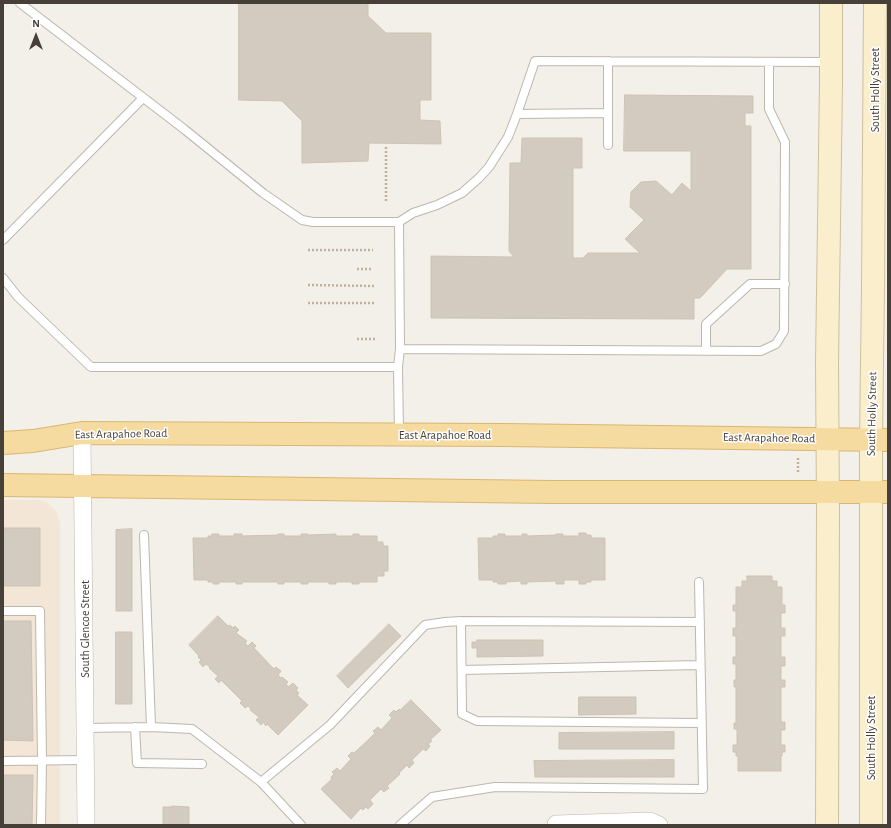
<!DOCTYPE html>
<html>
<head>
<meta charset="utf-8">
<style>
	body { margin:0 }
	#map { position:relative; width:891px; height:828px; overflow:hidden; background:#f3efe9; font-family:"Alegreya Sans",sans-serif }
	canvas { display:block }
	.frame { position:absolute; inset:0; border:4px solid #464038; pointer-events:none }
	.north { position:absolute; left:16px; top:16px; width:40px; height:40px; -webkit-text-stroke:3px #fff; paint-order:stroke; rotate:0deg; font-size:11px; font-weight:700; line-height:16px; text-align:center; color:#464038 }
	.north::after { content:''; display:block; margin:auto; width:14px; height:18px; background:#464038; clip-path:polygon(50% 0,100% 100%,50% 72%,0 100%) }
</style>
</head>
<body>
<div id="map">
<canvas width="891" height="828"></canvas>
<div class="frame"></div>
<div class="north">N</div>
</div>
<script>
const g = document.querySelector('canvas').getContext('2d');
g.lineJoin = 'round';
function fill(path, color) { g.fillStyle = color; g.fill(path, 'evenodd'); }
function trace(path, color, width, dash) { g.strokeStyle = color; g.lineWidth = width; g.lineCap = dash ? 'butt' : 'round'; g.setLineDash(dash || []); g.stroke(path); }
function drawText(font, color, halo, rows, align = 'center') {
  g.font = font + ' "Alegreya Sans",sans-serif'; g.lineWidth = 3; g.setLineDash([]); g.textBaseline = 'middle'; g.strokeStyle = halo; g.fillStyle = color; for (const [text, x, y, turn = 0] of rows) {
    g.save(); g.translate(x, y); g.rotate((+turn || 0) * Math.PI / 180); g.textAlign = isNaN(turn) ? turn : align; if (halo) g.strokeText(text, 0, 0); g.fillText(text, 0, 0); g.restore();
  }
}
const commercial = new Path2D(`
	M3,500h36l7,2 10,9 4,12v302h-57z`);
const building = new Path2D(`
	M239,3h129v13l18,17h45v67h-11v20l20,1 1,23 -72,-1 -1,18 -66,2v-42l-20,-20 -43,-1z
	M625,95l128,1v17h-8v13h6v143h-24l-27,29h-6v21l-263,-1v-62l83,1 -5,-6 1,-88h11l1,-25h60v30h-9v90h10l5,-5h52l-15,-14 19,-19 -14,-13 1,-15 10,-10 15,-1 16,14 10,-12 9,8v-40h-67z
	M3,528h37v58h-37z
	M132,529v82h-16v-81z
	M579,533h7v2h5v3h14v42h-14v2h-5v2h-7v-4h-15v4h-8v-3l-29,1v2h-6v-3l-15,1v2h-8v-2h-5v-2h-14l-1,-42h15v-2h5v-2h7v2h17v-2h5v2l29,-1v-1h7v2h16z
	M212,534h7v2h15v-2h8v2l36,-1v-1h6v2h17v-2h7v1l28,-1v2h17v-2h6v2h18v6h6v4h5v25h-4v5h-7v6h-18v2h-7v-2h-16v2h-7v-2h-21v2h-7v-2h-17v2h-6v-2h-36v2h-6v-2h-17v2h-6v-2h-5v-2h-14l-1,-42h15v-2h4z
	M747,576h25v5h5v6h5v18h3v8h-4v15h4v8h-4v21h4v9h-4v14h4v7h-4v35h4v8h-4v15h4v7h-3v4h-1v15h-43v-15h-2v-4h-3v-7h4v-16h-3v-6h2v-36h-2v-7h2v-16h-3v-7h3v-21h-3v-8h3v-17h-3v-6h3v-18h6v-6h5z
	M218,616l10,10 2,-1 3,3 2,-2 4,4 -3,3 11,8 -2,2 3,3 4,-4 4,4 -2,2 20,21 2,-2 5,4 -3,4 3,3 1,-1 6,5 -2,2 2,3 5,-4 5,5 -2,2 3,3 -2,2 11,10 -30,30 -11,-11 -1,2 -3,-4 -2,3 -5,-5 3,-3 -9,-7 1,-1 -3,-3 -3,2 -5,-5 2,-2 -21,-21 -2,3 -4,-4 3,-3 -9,-8 1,-1 -4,-3 -3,3 -4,-5 2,-2 -3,-3 1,-1 -10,-11z
	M3,621h28l2,120 -30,-1z
	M389,624l12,12 -53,52 -11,-12z
	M116,632h16v72h-16z
	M477,640h66v16l-66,1v-9h-5v-6h5z
	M579,697h57v17l-57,1z
	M411,700l30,30 -11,10 2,1 -4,3 2,2 -4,5 -3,-2 -11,11 2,3 -5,5 -2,-3 -8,8 1,1 -13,12 2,2 -5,4 -3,-3 -11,11 3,4 -5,5 -2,-2 -3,3 -2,-2 -10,11 -30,-30 11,-10 -1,-2 3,-3 -2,-2 5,-4 3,3 11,-12 -3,-3 4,-4 2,1 13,-12 8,-8 -2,-2 5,-4 3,3 11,-12 -3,-3 5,-5 2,2 3,-3 1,1z
	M674,732v17h-115v-16z
	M674,760v17h-139l-1,-16z
	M3,775h30l-1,50h-29z
	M172,806l17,1v18h-26v-18h9z`);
const path = new Path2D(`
	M386,201v-55
	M308,250h65
	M357,269h16
	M308,285l66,1
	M308,303h66
	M357,339h18
	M798,472v-15`);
const lane = new Path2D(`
	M20,3l164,126 79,64 39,27 11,2h86l14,-9 24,-8 25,-12 17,-15 10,-11 19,-30 9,-23 18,-53 296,1
	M608,113v32
	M517,114l91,-1v-52
	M399,222l1,127 -2,18 1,67
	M3,240l140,-142
	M3,278l15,19 73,70h307
	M400,349l361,2 15,-7 8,-13 1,-189 -16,-33v-47
	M706,351v-27l44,-40h35
	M3,611h37l2,150 -1,64
	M461,621l1,93 15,7 224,2
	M462,670l238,-5
	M135,727l2,36 65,1
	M151,727l41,2 69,53 40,43
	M85,728l66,-1 -7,-192
	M3,761l82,-1
	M261,782l69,-57 95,-100 20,-3 16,-1 239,1
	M400,825l32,-28 63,-10 208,2 -4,-207`);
const street = new Path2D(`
	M82,433l4,392
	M556,824l94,-3 9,4`);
const secondary = new Path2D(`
	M827,825l1,-316 -1,-146 4,-280v-80
	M871,825v-385l2,-152 2,-285`);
const primary = new Path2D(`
	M3,443l30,-2 49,-8 421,2 385,5
	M3,485l548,7h337`);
const streetNames = [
	["South Holly Street",875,90,-90],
	["South Holly Street",872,414,-89],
	["East Arapahoe Road",121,434,-1],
	["East Arapahoe Road",445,435],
	["East Arapahoe Road",769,438,1],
	["South Glencoe Street",85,629,-90],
	["South Holly Street",871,738,-90]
];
fill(commercial, '#f3e6d6');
fill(building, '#d3cbbf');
trace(building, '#cdc3b3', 1);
trace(lane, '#bdb7ac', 10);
trace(street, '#bdb7ac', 18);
trace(secondary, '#cec09c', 24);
trace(primary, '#d9b770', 24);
trace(path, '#beb29e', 2.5, [2, 2]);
trace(lane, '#fff', 8);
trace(street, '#fff', 17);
trace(secondary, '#faeecc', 22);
trace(primary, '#f5db9f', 22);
drawText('12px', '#464038', '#fff', streetNames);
</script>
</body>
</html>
